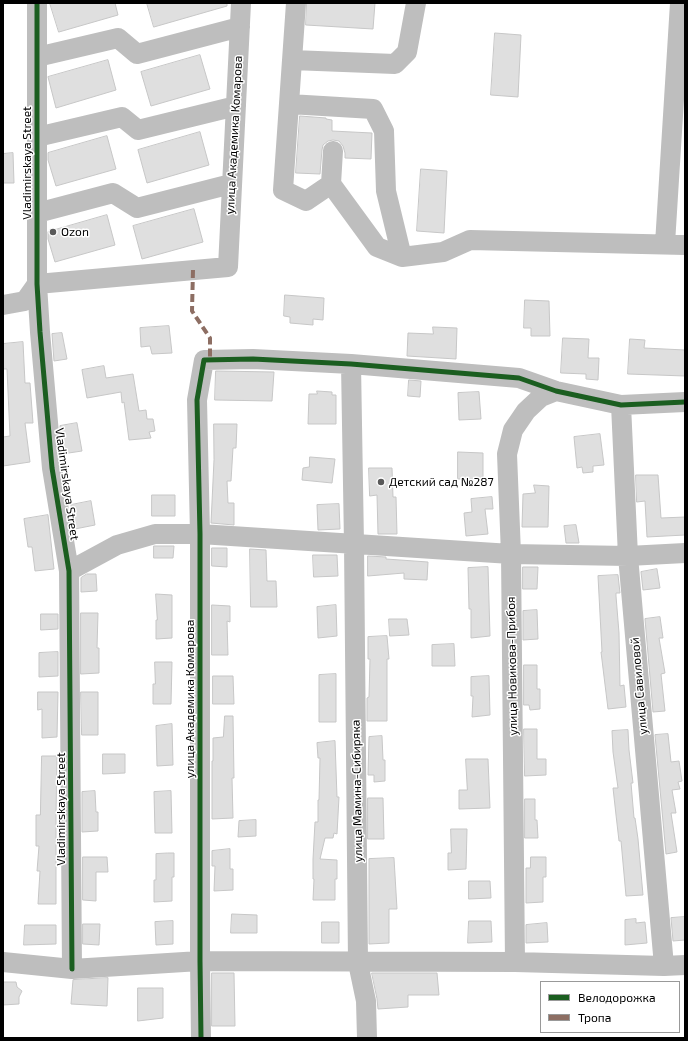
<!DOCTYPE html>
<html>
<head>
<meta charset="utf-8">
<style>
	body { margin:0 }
	#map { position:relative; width:688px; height:1041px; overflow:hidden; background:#fff; font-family:"Exo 2",sans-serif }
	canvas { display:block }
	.frame { position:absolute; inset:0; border:4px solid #000; pointer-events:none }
	.legend { position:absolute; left:540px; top:981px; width:140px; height:52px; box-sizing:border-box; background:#fff; border:1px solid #999; margin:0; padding:5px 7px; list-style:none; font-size:12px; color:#000 }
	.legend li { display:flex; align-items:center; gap:8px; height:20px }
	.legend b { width:20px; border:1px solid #999 }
</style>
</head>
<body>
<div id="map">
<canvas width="688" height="1041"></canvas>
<div class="frame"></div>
<ul class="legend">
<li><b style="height:5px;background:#1b5e20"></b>Велодорожка</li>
<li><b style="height:5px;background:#8d6e63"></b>Тропа</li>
</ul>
</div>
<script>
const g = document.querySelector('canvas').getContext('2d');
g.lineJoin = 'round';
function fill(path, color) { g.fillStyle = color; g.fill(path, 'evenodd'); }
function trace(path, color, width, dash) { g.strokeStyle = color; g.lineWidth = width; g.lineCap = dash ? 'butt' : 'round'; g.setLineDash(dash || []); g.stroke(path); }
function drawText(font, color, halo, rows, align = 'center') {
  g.font = font + ' "Exo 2",sans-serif'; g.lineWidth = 3; g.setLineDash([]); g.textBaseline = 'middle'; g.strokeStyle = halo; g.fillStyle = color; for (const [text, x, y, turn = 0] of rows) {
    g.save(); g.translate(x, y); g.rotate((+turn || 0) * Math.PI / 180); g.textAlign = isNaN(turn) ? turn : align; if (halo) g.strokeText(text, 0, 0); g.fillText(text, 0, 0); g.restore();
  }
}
const building = new Path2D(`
	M50,3h65l3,12 -59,17z
	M147,3h80v3l-73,21z
	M307,3h68l-2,26 -67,-4z
	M495,33l26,2 -3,62 -27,-2z
	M200,55l10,34 -59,17 -10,-34z
	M108,60l8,30 -60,18 -8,-31z
	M300,116l26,2v1l6,1v11l40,2 -1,26 -26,-1v-5l-2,-7 -4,-5 -6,-1 -5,1 -5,4 -1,5 -2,24 -24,-1z
	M200,132l9,33 -62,18 -9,-33z
	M107,136l9,33 -60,17 -8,-26v-7z
	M13,153l1,30h-11v-29z
	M421,169l26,2 -3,62 -27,-2z
	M194,209l9,33 -61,17 -9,-33z
	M107,215l8,30 -60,17 -7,-23v-7z
	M285,295l39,3 -1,22 -10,-1v6l-23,-2v-6l-6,-1z
	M525,300l24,1 1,35h-19v-8h-7z
	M169,326l3,27 -20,1 -2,-8 -9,1 -1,-19z
	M433,327l24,1 -1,31 -49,-3 1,-23 25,1z
	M62,333l5,26 -13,2 -2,-27z
	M563,338l26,1 -1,19h11l-1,22 -12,-1v-5l-25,-1z
	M630,339l15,1 -1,8 41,2v26l-57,-2z
	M23,342l2,41h5l3,40h-8l5,39 -27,4v-29l7,-1 -3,-67h-4v-25z
	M104,366l2,12 27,-4 6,37 7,-1 1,9h6l2,12 -6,1 2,6 -22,2 -5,-38 -2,1 -1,-11 -34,6 -5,-28z
	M216,371l58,1 -2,29 -57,-1z
	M409,380l12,1 -1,16 -12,-1z
	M317,391l15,1v3h4v29h-28l1,-30h8z
	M479,392l2,27 -22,1 -1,-27z
	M77,423l5,28 -20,3 -2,-28z
	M214,424h23l-1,24h-3l-2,33h-4l1,22h6v22l-23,-2 3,-63z
	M600,434l4,31 -11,1v6l-10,1 -1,-6 -5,1 -3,-31z
	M458,452l25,1v26h-25z
	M310,457l25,2 -3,24 -30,-3 1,-12 6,-1z
	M369,468h23l1,29h3l1,37h-19l-1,-39 -7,1z
	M636,475h22l3,43 24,-1v18l-38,2 -2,-36 -8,1z
	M534,485l15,1 -1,41h-26l1,-33 12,-1z
	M152,495h23v21h-23z
	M492,497l1,12h-8l3,25 -22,2 -2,-23 8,-1 -1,-13z
	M91,501l4,24 -20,4 -4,-24z
	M339,504l1,25 -22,1 -1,-25z
	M48,515l6,54 -19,2 -3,-24h-4l-4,-28z
	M576,525l3,18h-13l-2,-17z
	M154,546h20l-1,12h-19z
	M212,548h15v19l-15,-1z
	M250,549l16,1 1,31h9l1,26h-26z
	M313,555h24l1,21 -24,1z
	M368,556l18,1v2l42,3 -1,18 -23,-1v-6l-36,3z
	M488,567l2,69 -19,2v-29h-2l-1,-41z
	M523,567h15l-1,22h-14z
	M657,569l3,19 -17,2 -2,-18z
	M87,574h9l1,17 -16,1v-14z
	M618,575l2,18h-4v3l3,37 1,53 4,-1 2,22 -18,2 -7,-57h1l-4,-76z
	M156,594l16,1v43l-16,1v-19h1z
	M212,605l18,1v16l-3,-1 1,34h-16z
	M336,605l1,31 -19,2 -1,-31z
	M537,610l1,29 -15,1v-29z
	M81,613h17l-1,35h2v25l-18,1z
	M41,614h17v15l-17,1z
	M660,617l3,21h-4l6,35 -4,1 4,37 -12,1 -8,-93z
	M389,619h18l2,16 -19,1z
	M387,636l2,23h-2v62h-20v-23l2,-1 1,-38h-2v-22z
	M454,644l1,22h-23v-21z
	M58,652v24l-19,1v-24z
	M155,662h17l-1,42h-18v-20h2z
	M524,665h13v24h3v20l-10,1 -1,-5h-5z
	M336,674v48h-17v-47z
	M213,676h20l1,28h-21z
	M489,676l1,39 -18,2 1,-21h-2v-19z
	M38,692h20l-1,45 -15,1v-29l-4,1z
	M81,692h17v43h-16z
	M225,716h8l1,62h-2l1,40 -21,1v-58h1v-23l10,-1z
	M172,724l1,41 -16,1 -1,-40z
	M524,729h13v30h9v16l-21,1z
	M628,730l1,20 4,33h-2l3,35h1l3,21 5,56 -17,1 -5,-55h-2l-3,-26 -3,-27h5l-5,-36 -1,-21z
	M668,734l3,28 8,-1 3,20 -4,1 2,7 -8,1 4,23h-5l6,39 -11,2 -11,-119z
	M382,736l1,24h2v21l-11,1v-7h-6l1,-38z
	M335,741l2,56h2l-2,37 -3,-1 -1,5h-8l-5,21 17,1v19h-2v21h-22l1,-21h-1v-20l2,-37h3v-22h1l1,-42h-2l-1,-15z
	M103,754h22v19l-22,1z
	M42,756h15l-1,59v89h-18l2,-33h-3l2,-25h-3v-31h4z
	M466,759h22l2,49 -31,1v-19h8z
	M95,791l1,21h2v19l-16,1v-40z
	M171,791l1,42h-17l-1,-41z
	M368,798h15l1,41h-16z
	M525,799h10v21h2l1,18h-13z
	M256,820v16l-18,1 1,-16z
	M451,829h16l-1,40 -18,1v-17h3z
	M230,849v20h3v21l-19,1 1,-25h-3v-15z
	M168,853h6v24h-2v24l-18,1v-22h2v-26z
	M83,857h24l1,15h-12v29l-13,-1z
	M531,857h15v20h-3v25l-17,1v-35h4z
	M394,858l3,51h-8v34l-20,1v-85z
	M469,881h21l1,17 -22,1z
	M232,914l25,1v18h-26z
	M685,917v23l-12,1 -2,-23z
	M636,919v4l9,-1 2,21 -22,2v-25z
	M173,921v23l-17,1 -1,-23z
	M469,921h22l1,21 -24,1z
	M322,922h17v21h-17z
	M547,923l1,19 -22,1v-18z
	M83,924h17l-1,21 -16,-1z
	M25,925h31v19l-32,1z
	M212,973h22l1,53h-23z
	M372,973h65l2,22h-31v12l-30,2 -1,-10z
	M108,978l-1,28 -36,-2 2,-24z
	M3,982h13l1,5 5,4 -3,6v7l-16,1z
	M138,988h25v30l-25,3z`);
const minor = new Path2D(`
	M37,3v281l3,48 12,136 17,103 3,398
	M296,3l-13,187 23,11 25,-17
	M37,57l81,-19 19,16 103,-27
	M292,60l103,4 12,-12 9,-49
	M289,104l84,5 11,22 2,60 16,66
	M37,137l85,-20 16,13 98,-24
	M333,151l-2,33 46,63 25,10 41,-5 27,-12 215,5
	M37,213l76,-20 24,15 94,-24
	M665,244l15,-241
	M3,305l22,-4 12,-17 191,-17 13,-264
	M351,364l3,180 4,419 8,38 1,37
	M621,405l7,151 36,410
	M69,571l48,-26 38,-11h45l311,20 117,2 57,-3
	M3,962l69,7 128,-8 315,1 149,4 21,-1
	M515,962l-4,-408 -4,-100 6,-24 13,-19 15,-14 15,-6
	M201,1038l-1,-77v-427l-3,-134 7,-40 49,-1 98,5 168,14 37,13 65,14 64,-3`);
const quiet = new Path2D(`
	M193,270l-1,41 18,27v22`);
const cycleway = new Path2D(`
	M37,3v281l3,48 12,136 17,103 3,398
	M201,1038l-1,-77v-427l-3,-134 7,-40 49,-1 98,5 168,14 37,13 65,14 64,-3`);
const markers = [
	[53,232,4,"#595959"],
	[381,482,4,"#595959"]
];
const streetNames = [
	["улица Академика Комарова",234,135,-87],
	["Vladimirskaya Street",27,163,-90],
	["Vladimirskaya Street",67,484,82],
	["улица Новикова-Прибоя",512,666,-91],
	["улица Савиловой",639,686,-95],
	["улица Академика Комарова",190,699,-90],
	["улица Мамина-Сибиряка",357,791,-91],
	["Vladimirskaya Street",61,809,-90]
];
const poiNames = [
	["Ozon",61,232],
	["Детский сад №287",389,482]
];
fill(building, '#dfdfdf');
trace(building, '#c7c7c7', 1);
trace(minor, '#bebebe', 20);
trace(quiet, '#8d6e63', 4, [8, 4]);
trace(cycleway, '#1b5e20', 5);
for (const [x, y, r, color] of markers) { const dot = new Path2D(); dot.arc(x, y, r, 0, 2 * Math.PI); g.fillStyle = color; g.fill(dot); trace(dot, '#fff', 1.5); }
drawText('12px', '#000', '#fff', streetNames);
drawText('12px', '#000', '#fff', poiNames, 'left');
</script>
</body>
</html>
